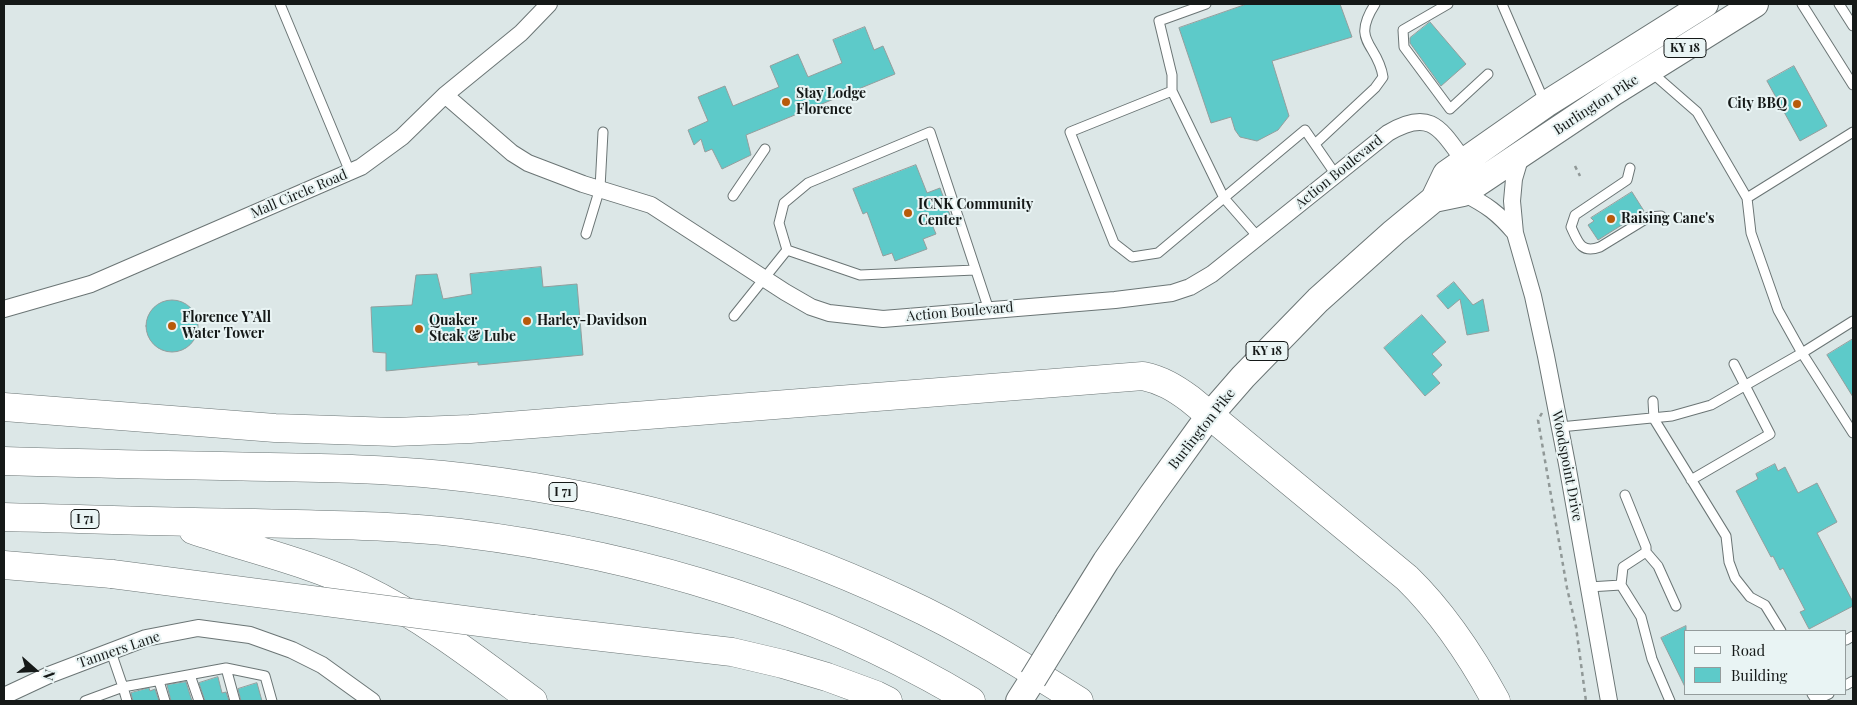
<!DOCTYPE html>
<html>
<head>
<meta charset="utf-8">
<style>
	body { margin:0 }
	#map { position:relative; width:1857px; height:705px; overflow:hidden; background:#dce7e7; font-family:"Playfair Display",serif }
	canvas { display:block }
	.frame { position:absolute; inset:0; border:5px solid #151918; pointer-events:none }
	.legend { position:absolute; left:1684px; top:630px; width:162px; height:65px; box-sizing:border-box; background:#e9f4f4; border:1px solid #949c9c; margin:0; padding:6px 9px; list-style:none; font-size:15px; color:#151918 }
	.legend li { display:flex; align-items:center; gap:10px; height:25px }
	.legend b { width:25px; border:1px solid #949c9c }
	.north { position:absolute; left:10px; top:645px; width:50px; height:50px; -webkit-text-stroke:4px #e9f4f4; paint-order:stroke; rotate:109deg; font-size:14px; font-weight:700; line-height:20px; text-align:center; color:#151918 }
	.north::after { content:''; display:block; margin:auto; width:18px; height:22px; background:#151918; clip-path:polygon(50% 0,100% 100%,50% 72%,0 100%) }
</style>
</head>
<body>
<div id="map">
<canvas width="1857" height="705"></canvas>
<div class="frame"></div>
<ul class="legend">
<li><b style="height:6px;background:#fff"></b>Road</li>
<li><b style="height:14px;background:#5dcac9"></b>Building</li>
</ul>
<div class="north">N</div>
</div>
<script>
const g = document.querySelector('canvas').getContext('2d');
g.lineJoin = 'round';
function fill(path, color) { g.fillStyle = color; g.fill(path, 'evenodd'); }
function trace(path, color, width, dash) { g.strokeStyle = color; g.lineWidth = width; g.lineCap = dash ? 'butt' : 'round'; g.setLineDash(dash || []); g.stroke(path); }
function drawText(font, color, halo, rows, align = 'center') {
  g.font = font + ' "Playfair Display",serif'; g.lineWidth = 4; g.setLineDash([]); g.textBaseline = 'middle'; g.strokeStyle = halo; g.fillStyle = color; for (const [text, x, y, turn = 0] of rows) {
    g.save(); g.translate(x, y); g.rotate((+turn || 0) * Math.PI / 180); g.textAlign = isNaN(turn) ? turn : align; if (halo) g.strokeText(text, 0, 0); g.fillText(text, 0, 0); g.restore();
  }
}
const building = new Path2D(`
	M1247,4h93l12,33 -80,24 17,55 -11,14 -21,11 -17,-4 -5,-7 -4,-13 -20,6 -32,-95z
	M1430,22l36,42 -25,22 -31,-43v-5z
	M865,27l9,23 9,-4 12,28 -149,61 5,20 -29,14 -10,-20 -7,3 -4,-13 -7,6 -6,-15 20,-9 -10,-24 27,-11 8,20 46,-19 -9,-21 28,-12 10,23 34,-14 -9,-23z
	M1794,66l33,60 -27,15 -33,-60z
	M916,165l11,28 13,-5 10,27 -19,7 5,12 -13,5 4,10 -32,12 -3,-8 -9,3 -16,-44 -4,2 -10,-25z
	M1632,192l12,19 -46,29 -10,-15 6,-4 -3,-3z
	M541,267l2,20 34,-3 6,71 -105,10v-3l-92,9v-18l-13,-1 -2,-45 41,-2 4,-30 21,-1 6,25 29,-5 -2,-20z
	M1454,282l19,23 10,-6 6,32 -22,4 -7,-36 -12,10 -11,-13z
	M146 326a26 26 0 1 1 52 0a26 26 0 1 1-52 0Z
	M1422,315l24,27 -14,12 10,11 -10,9 8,9 -15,13 -41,-48z
	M1853,339v58l-26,-42z
	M1775,464l3,7 7,-4 13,26 19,-10 20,39 -20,11 36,69v4l-44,23 -9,-17 5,-2 -22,-42 -3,2 -7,-14 -2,1 -35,-66 22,-12 -2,-5z
	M1686,626v63l-25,-51z
	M218,677l4,16 4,-1 3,9h-24l-6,-18z
	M186,682l6,19h-21l-4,-16z
	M257,683l5,18h-21l-3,-12z
	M149,688l1,3 5,-2 4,12h-26l-2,-8z`);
const path = new Path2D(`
	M1575,166l5,10
	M1542,413l-4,7 29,168 9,39 10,74`);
const lane = new Path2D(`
	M280,4l70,168
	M1206,4l-47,17 13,54v16l-102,41 44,111 18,14 26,-4 147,-123 31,45
	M1448,4l-45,26 1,17 46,62 38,-35
	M1502,4l42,97
	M1802,4l51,81
	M1839,4l14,22
	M1650,71l47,41 50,86 4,35 27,77 24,43 51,80
	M1172,91l52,107 34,39
	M1315,144l60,-56 8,-11c-5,-34 -33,-34 -8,-73
	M1630,168l-3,12 -52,35 -4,12c7,15 10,27 29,20l49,-30 12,-1
	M733,196l32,-47
	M1747,198l106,-66
	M586,234l14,-46 3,-56
	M787,250l73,25 115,-5
	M734,316l53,-66 -8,-27 5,-20 24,-20 122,-51 59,178
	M1653,401l1,18 72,117 3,26 6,16 15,19 15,8 16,26
	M1560,427l112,-11 39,-11 91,-52 51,-32
	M1691,480l79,-46 -36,-70
	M1646,552l12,14 18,40
	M1621,585l2,-18 23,-15v-5l-21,-52
	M1589,587l32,-2 20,32 11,42 18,42
	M1846,640l7,-4
	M111,652l12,35 103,-19 39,8 7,25
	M226,668l9,33
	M190,675l9,26
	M159,681l6,20
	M1846,685l7,-4
	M1812,694l4,6 13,-6
	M85,701l38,-14 4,14`);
const street = new Path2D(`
	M445,95l67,58 16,10 55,21 68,21 134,87 26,15 18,6 54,6 232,-19 57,-7 18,-6 22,-13 176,-141c42,-25 52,-5 76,28
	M1522,152l-8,27 -2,22 3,32 18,63 13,60 21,108 42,237
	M1463,193c24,12 35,20 52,40
	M4,309l87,-25 270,-117 41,-30 43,-42 76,-62 28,-29
	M4,696l45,-21 97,-37 52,-10 52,7 42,15 30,15 50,36`);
const primary = new Path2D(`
	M1434,199l29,-6 151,-101 141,-88
	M1068,622l38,-61 46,-66 57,-79 34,-39 75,-77 76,-68 40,-33 12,-25 100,-70 159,-100
	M1019,701l14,-22`);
const highway = new Path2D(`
	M4,407l271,21 119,4 76,-3 673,-53c19,4 32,12 47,23l217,179c37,36 65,79 89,123
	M4,461c88,3 176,4 265,6 58,1 116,2 174,8 159,16 315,58 460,126 61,28 119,64 176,100
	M4,517c83,2 167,5 251,6 68,2 137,2 205,10 180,22 356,75 511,168
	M193,530c56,19 115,32 169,58 62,30 117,73 171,113
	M4,565l108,9
	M533,629l199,23 51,12 44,13 49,18 12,6`);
const primaryBridge = new Path2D(`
	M1033,679l35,-57`);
const highwayBridge = new Path2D(`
	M112,574l421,55`);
const markers = [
	[786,102,5,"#b85a0a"],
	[1797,104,5,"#b85a0a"],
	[908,213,5,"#b85a0a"],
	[1611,219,5,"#b85a0a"],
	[527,321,5,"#b85a0a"],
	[172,326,5,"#b85a0a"],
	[419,329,5,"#b85a0a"]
];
const shields = [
	[1685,48,42],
	[1267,351,42],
	[563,492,28],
	[85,519,28]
];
const shieldNames = [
	["KY 18",1685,48],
	["KY 18",1267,351],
	["I 71",563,492],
	["I 71",85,519]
];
const poiNames = [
	["Stay Lodge",796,94],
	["Florence",796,110],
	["City BBQ",1787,104,"right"],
	["ICNK Community",918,205],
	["Center",918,221],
	["Raising Cane's",1621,219],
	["Florence Y’All",182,318],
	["Water Tower",182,334],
	["Quaker",429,321],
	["Steak & Lube",429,337],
	["Harley-Davidson",537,321]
];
const streetNames = [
	["Burlington Pike",1596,105,-33],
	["Action Boulevard",1339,172,-39],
	["Mall Circle Road",299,194,-23],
	["Action Boulevard",960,312,-5],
	["Burlington Pike",1202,429,-52],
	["Woodspoint Drive",1567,466,79],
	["Tanners Lane",119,650,-19]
];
fill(building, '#5dcac9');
trace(building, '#939e9d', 1);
trace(lane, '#6b7575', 11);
trace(street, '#6b7575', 18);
trace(primary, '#6b7575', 28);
trace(highway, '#6b7575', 29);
trace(path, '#909897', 2.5, [4, 4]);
trace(lane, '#fff', 9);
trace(street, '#fff', 16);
trace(primary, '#fff', 26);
trace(highway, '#fff', 28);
trace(primaryBridge, '#6b7575', 28, []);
trace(highwayBridge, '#6b7575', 29, []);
trace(primaryBridge, '#fff', 26);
trace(highwayBridge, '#fff', 28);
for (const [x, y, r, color] of markers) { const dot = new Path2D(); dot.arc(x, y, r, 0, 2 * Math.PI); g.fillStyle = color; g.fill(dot); trace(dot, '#e9f4f4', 2); }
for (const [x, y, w] of shields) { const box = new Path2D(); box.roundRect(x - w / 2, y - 9.5, w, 19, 4); g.fillStyle = '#e9f4f4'; g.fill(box); trace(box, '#151918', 1); }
drawText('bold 12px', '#151918', null, shieldNames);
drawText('bold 14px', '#151918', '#e9f4f4', poiNames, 'left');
drawText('14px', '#151918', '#e9f4f4', streetNames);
</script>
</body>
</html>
